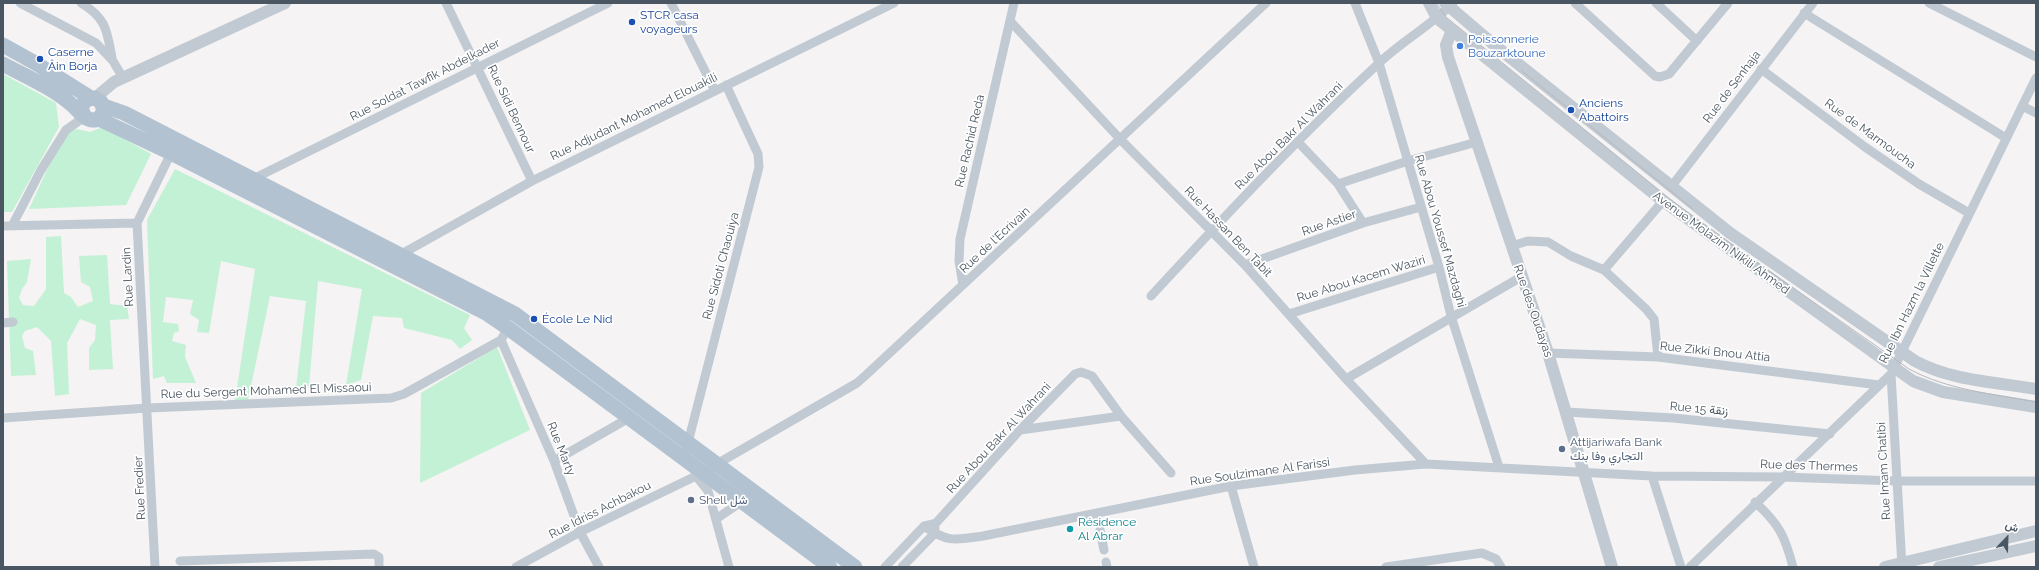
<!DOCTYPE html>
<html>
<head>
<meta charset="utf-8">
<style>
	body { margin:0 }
	#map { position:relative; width:2039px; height:570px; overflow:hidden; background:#f5f3f3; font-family:Raleway,Vazirmatn,sans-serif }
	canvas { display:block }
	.frame { position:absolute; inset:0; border:4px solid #4a5661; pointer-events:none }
	.north { position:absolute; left:1987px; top:518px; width:40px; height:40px; -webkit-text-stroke:3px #fff; paint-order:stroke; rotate:23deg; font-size:11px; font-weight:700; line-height:16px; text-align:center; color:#4a5661 }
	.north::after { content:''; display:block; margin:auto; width:14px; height:18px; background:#4a5661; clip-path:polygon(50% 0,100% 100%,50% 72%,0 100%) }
</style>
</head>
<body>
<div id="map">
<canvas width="2039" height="570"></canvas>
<div class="frame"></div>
<div class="north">ش</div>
</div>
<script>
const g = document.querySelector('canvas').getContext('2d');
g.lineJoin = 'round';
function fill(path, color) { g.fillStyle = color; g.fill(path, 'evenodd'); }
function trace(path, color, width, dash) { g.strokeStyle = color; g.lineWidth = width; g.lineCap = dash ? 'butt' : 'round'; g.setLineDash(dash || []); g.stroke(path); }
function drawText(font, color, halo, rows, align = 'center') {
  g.font = font + ' Raleway,Vazirmatn,sans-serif'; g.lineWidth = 3.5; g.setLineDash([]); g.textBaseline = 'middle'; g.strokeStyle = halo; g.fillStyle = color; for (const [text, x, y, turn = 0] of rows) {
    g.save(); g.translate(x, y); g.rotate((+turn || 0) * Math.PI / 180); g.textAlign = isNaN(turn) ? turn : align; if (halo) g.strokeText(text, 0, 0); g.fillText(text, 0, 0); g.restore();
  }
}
const green = new Path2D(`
	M3,74l53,29 3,24 -47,85h-9z
	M103,127l48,27 -25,51 -97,4 35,-76 13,-4 13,3z
	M175,169l295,146 -6,13 8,12 -12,9 -8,-9 -48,-12 -2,-10 -29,-2 -12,64 -15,5 16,-96 -44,-8 -9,105 -13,2 10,-87 -36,-5 -22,104 -13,1 20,-132 -34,-8 -12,72 -12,-1 2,-12 -9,-6 3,-14 -27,-3 -3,25 15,2 1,7 -5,2 -2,8 14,4 -1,12 11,26h-29l-3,-7 -11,3 -6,-159z
	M61,236l3,57 7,4 7,10 15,-6 -3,-14 -9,-5 -2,-26 28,-1 3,49 17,2 2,13 -19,1 3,49 -24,1v-22l6,-8 1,-15 -16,-6 -13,24 2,51 -14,2 -4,-55 -14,-14 -12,4 -3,5 3,12 8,3 3,24 -25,1 -4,-115 24,-2 -4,23 -5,7 -3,9 4,7 11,1 12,-17v-52z
	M497,347l33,83 -110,53 1,-90z`);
const minorTunnel = new Path2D(`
	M1097,516l3,14`);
const minor = new Path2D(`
	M20,3l76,40 17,18 10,17
	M81,3c25,15 26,27 31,55
	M446,3l86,178
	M671,3l44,88
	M1355,3l24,60 60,204 12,49 48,151
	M1575,3l80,73 5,1 9,-3 59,-71
	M1656,3l41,38
	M1929,3l107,54
	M1804,13l202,125
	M1010,21l111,119 124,125 101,114 80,85
	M1761,69l104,78 54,37 50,29
	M2022,106l14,7
	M1298,142l40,42 25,39
	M253,179l355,-176
	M1338,184l70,-23 69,-19
	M1671,187l142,-184
	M3,226l134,-3
	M12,226l29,-56 25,-40 14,-10h8
	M1511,246l17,-5 20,1 23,14 33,14 42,39 8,10 4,38
	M398,256l134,-75 362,-178
	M1245,265l118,-42 58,-16
	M1604,270l59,-69
	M963,285l-4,-24 1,-22 54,-236
	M1151,296c73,-79 147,-158 227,-232 23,-22 52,-38 75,-61
	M1289,314l150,-47
	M3,323l10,-1
	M501,340l53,121 26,71 19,35
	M1548,353l110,4 221,28
	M1891,374l11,193
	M1346,379l175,-102
	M1566,412l107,6 157,16
	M3,418l145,-10 243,-10 13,-4 97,-54 7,-12
	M1020,430l101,-14
	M684,458l75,-291 -1,-13 -32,-69
	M554,461l75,-43
	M1652,476l29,91
	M1231,486l23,81
	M1755,502c24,22 30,34 38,65
	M716,519l25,-17
	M924,526c24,17 31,14 59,10l248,-50 124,-16 71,-6 226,12 130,1 114,4h140
	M1100,530l4,20
	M180,561l194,-7 5,3v10
	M1106,562l1,5
	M155,567l-18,-344 34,-70
	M516,567l64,-35 116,-56
	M729,567l-21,-76 -12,-15 161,-93 9,-8 400,-372
	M885,567l39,-41 12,-3 84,-93 55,-56 6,-2 11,4 29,40 50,57
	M902,567l32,-33 1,-6
	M1386,567l96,-14 14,6 5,8
	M1690,567l201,-193 145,-296`);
const tertiary = new Path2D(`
	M1429,3l8,15 226,183 250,180 30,11 93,15
	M1445,3l47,40 238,190 185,128c37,20 80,21 121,28
	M1452,30l-6,15 2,12 100,296 64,214
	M95,98l19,-16 171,-79
	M1885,567l151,-36
	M1939,567l97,-21`);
const primary = new Path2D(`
	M3,45l34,19 54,34
	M3,64c22,12 48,23 68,40 8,6 13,17 25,16l5,-4 3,-6 -3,-8 -6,-4 -10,2 -4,9 4,8
	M104,106l20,7 391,201 340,253
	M99,119l72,34 315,160 22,15 322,239`);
const tram = new Path2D(`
	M1436,3l10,14 224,182 45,34 194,136c39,21 84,25 127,33
	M1522,71l171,138`);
const markers = [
	[632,22,4,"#1a4fb4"],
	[1460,46,4,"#3f7fe0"],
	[40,59,4,"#1a4fb4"],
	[1571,110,4,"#1a4fb4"],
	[534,319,4,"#1a4fb4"],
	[1562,449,4,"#5c6f8a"],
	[691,500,4,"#5c6f8a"],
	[1070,529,4,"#0f9aa8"]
];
const transitNames = [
	["STCR casa",640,15],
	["voyageurs",640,29],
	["Caserne",48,52],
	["Âin Borja",48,66],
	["Anciens",1579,103],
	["Abattoirs",1579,117],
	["École Le Nid",542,319]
];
const shopNames = [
	["Poissonnerie",1468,39],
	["Bouzarktoune",1468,53]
];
const streetNames = [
	["Rue Soldat Tawfik Abdelkader",425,80,-27],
	["Rue de Senhaja",1732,87,-53],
	["Rue Sidi Bennour",511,109,65],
	["Rue Adjudant Mohamed Elouakili",634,117,-26],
	["Rue de Marmoucha",1870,134,36],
	["Rue Abou Bakr Al Wahrani",1289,136,-45],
	["Rue Rachid Reda",970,141,-77],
	["Rue Astier",1329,223,-19],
	["Rue Abou Youssef Mazdaghi",1440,231,74],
	["Rue Hassan Ben Tabit",1228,232,46],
	["Rue de l'Ecrivain",995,240,-43],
	["Avenue Molazim Nikili Ahmed",1721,243,36],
	["Rue Sidoti Chaouiya",721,266,-75],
	["Rue Lardin",128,277,-93],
	["Rue Abou Kacem Waziri",1361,279,-17],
	["Rue Ibn Hazm la Villette",1912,303,-64],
	["Rue des Oudayas",1533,311,71],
	["Rue Zikki Bnou Attia",1715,352,6],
	["Rue du Sergent Mohamed El Missaoui",266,391,-2],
	["Rue 15 زنقة",1699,409,5],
	["Rue Abou Bakr Al Wahrani",999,438,-47],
	["Rue Marty",561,449,68],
	["Rue des Thermes",1809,466,2],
	["Rue Imam Chatibi",1884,471,-93],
	["Rue Soulzimane Al Farissi",1260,472,-8],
	["Rue Fredier",140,488,-93],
	["Rue Idriss Achbakou",600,510,-27]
];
const serviceNames = [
	["Attijariwafa Bank",1570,442],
	["التجاري وفا بنك",1570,456],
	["Shell شل",699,500]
];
const cultureNames = [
	["Résidence",1078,522],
	["Al Abrar",1078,536]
];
fill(green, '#c3f1d5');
trace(minorTunnel, '#caccce', 9, [9, 4.5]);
trace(minor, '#c1cad2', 9);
trace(tertiary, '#c1cad2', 12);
trace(primary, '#b3c2d1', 15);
trace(tram, '#b5b8bd', 1);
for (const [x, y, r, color] of markers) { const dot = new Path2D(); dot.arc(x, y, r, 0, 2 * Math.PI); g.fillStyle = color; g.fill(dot); trace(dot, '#fff', 1.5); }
drawText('12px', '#164399', '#fff', transitNames, 'left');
drawText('12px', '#366cbe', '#fff', shopNames, 'left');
drawText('12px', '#4a5661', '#fff', streetNames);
drawText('12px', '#4e5e75', '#fff', serviceNames, 'left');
drawText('12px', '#0d838f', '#fff', cultureNames, 'left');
</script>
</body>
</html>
